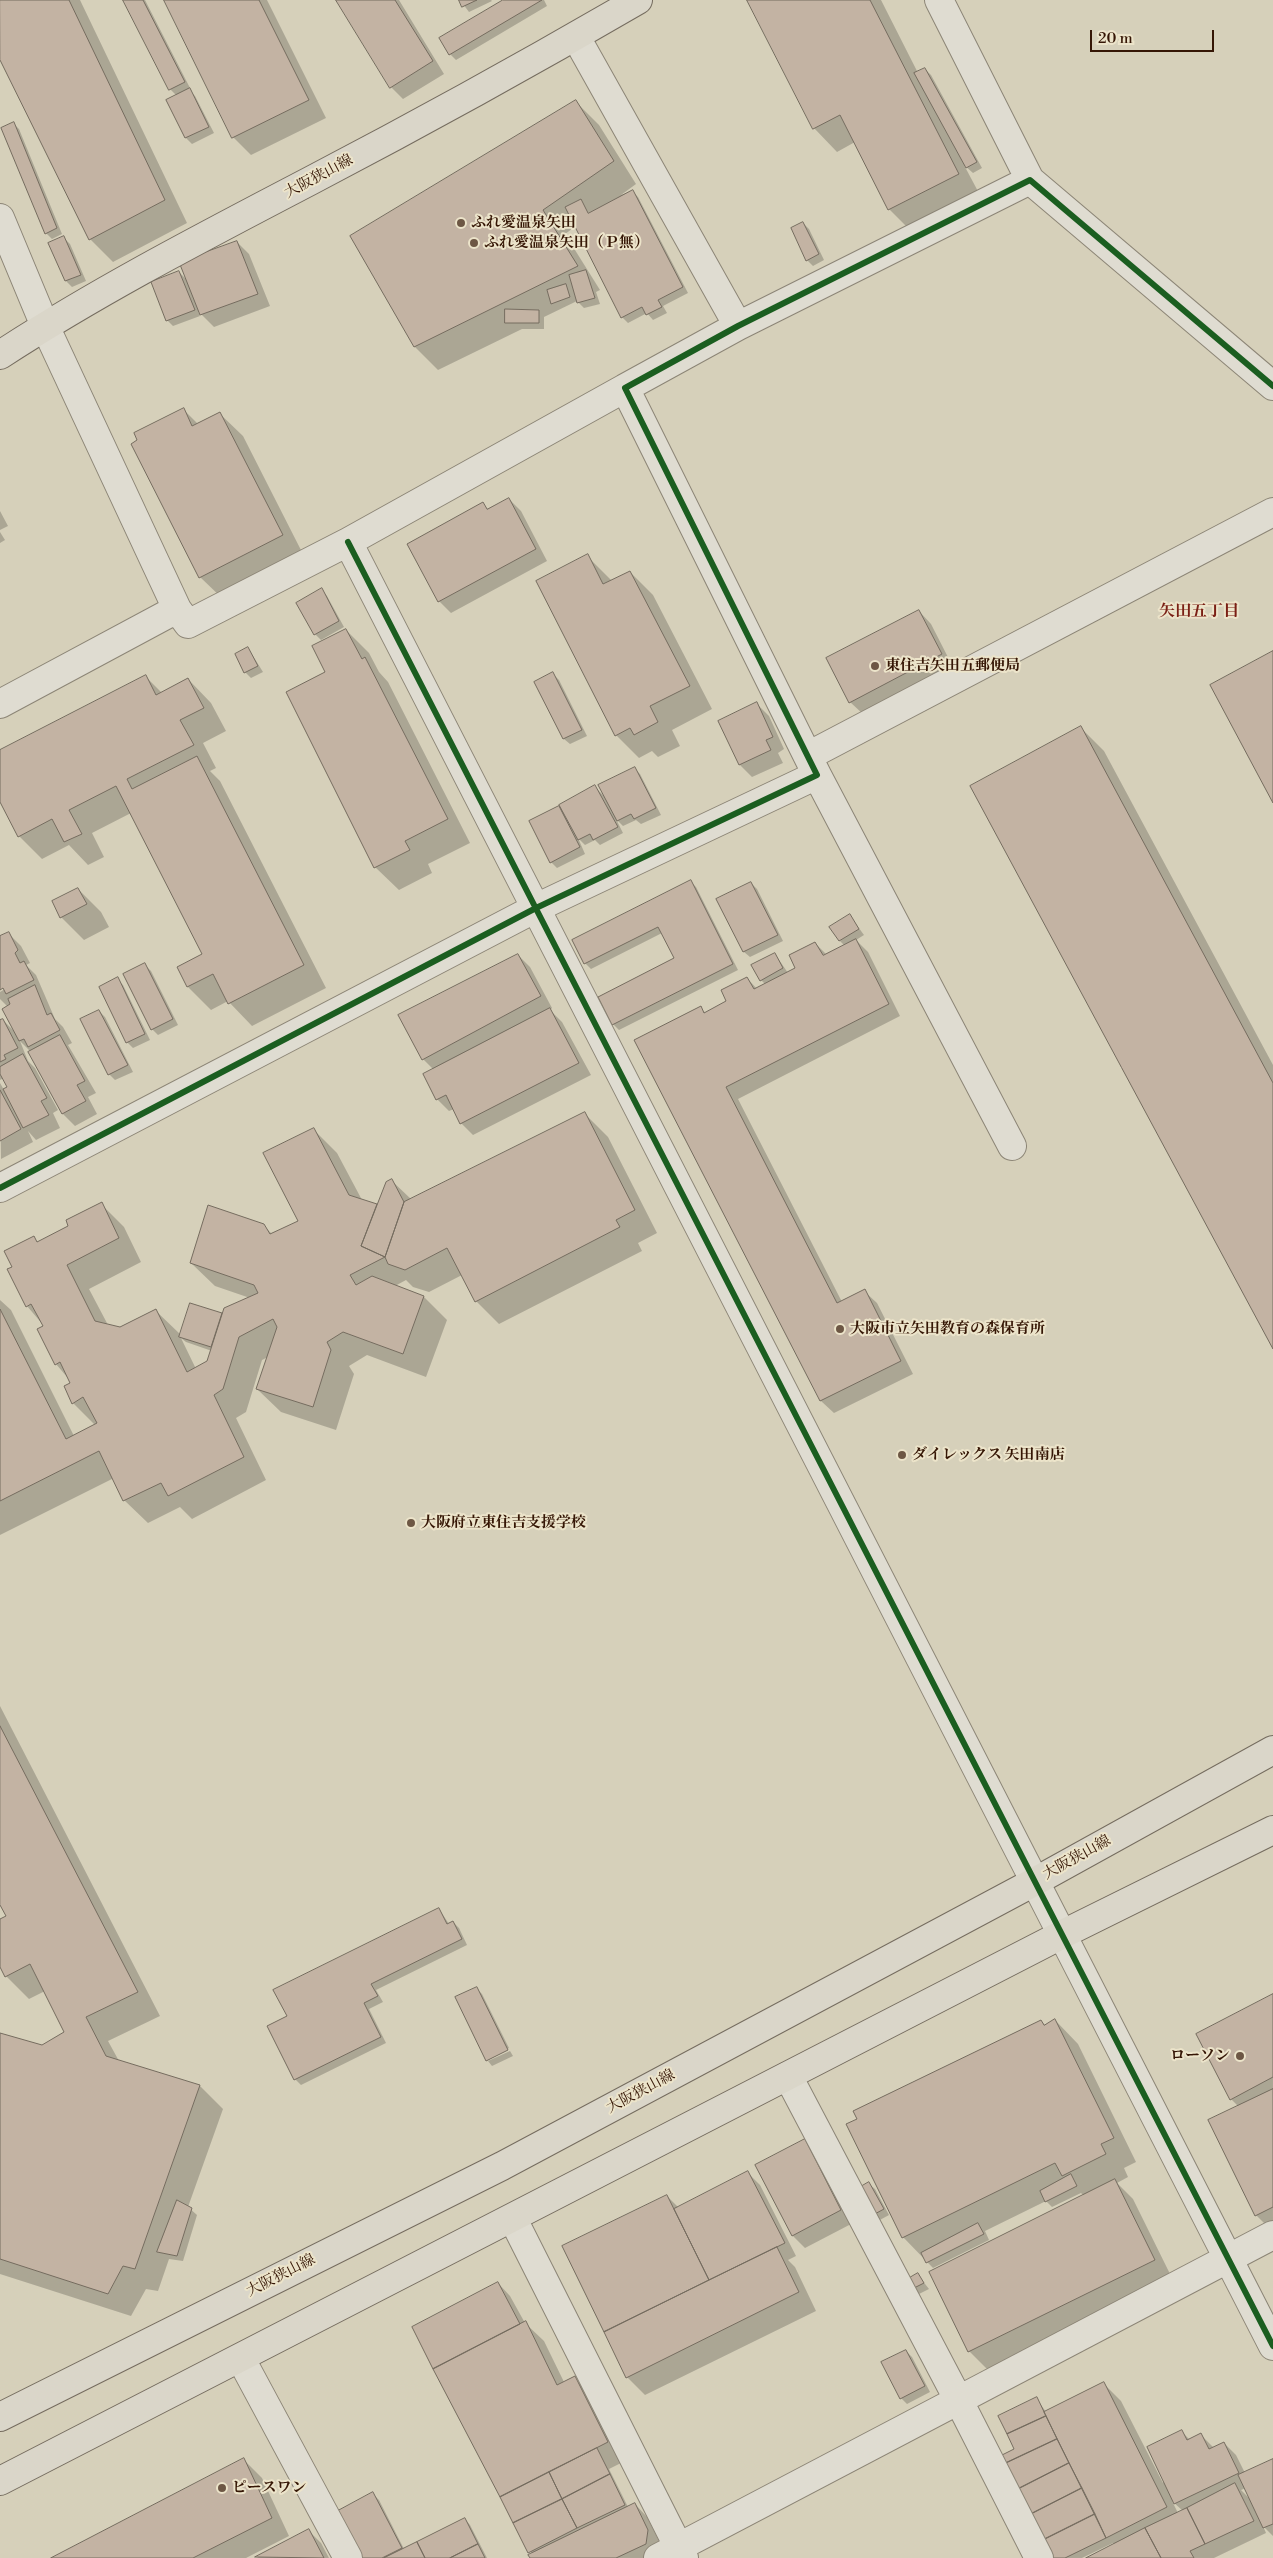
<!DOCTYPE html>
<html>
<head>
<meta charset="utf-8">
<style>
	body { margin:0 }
	#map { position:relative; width:1273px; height:2558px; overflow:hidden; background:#d6d0ba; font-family:"Libre Bodoni",serif }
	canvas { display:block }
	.scale { position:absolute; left:1090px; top:30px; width:124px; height:22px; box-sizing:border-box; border:2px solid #351605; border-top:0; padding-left:6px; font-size:15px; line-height:18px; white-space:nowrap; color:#351605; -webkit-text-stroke:4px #ece4ca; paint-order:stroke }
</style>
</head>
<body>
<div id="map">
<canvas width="1273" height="2558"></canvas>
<div class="scale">20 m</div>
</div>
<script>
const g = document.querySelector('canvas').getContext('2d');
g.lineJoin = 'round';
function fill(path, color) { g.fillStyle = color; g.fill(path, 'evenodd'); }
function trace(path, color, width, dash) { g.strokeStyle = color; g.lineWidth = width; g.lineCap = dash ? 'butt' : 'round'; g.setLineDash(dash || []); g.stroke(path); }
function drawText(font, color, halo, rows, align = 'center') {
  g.font = font + ' "Libre Bodoni","Noto Serif JP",serif'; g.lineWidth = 4; g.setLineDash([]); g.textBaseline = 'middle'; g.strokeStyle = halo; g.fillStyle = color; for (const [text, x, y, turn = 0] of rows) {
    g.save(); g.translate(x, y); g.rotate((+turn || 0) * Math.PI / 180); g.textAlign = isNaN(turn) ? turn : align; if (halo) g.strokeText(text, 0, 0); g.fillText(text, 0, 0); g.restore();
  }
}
const shadow = new Path2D(`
	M0,0h80l107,223 -74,39 -23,-23 -90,-182z
	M124,0h21l45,88 -2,1 7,7 19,37 -22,11 -6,-6 -18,-37 9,-5 -7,-7z
	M165,0h102l59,118 -75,37 -18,-18z
	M338,0h61l45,74 -41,25 -12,-12z
	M460,0h31l1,1 -23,11z
	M505,0h39l3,6 -91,54 -6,-6z
	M749,0h132l37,73 7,-4 6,6 51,93 -9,5 -9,-8 17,32 -69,35 -23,-23 -34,-67 -18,10 -23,-24z
	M576,102l23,23 37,59 -15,11 11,-4 6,6 50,96 -25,13 4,7 -14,7 -6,-7 -19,10 -6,-6 -46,-91 -11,8 35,56 -4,2 4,12 -16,4 -7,-7 -33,16v12h-22l-84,41 -23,-23 -63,-111z
	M14,124l5,5 43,105 -10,5 -6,-6z
	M803,223l6,6 15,31 -11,6 -6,-6z
	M64,238l6,6 16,37 -14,6 -6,-6 -16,-37z
	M237,242l12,12 21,52 -56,21 -16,-16 2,5 -27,10 -6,-6 12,-48 10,10z
	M184,410l14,14 21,-11 24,23 62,122 -81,42 -24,-23z
	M509,499l12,12 26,50 -96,52 -12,-12 44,-97 6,6z
	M0,511l8,15 -8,4z
	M0,532l5,8 -5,3z
	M587,556l25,25 18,-9 23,23 59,114 -40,21 8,16 -22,11 -6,-6 -13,7 -23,-23z
	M322,590l5,6 17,31 -23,13 -6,-6z
	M919,611l12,13 22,43 -90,47 -13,-12z
	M346,630l23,23 10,19 9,10 82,161 -42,21 4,9 -33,17 -24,-23 -49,-194z
	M248,648l15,24 -12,6 -6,-6z
	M553,674l6,6 28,56 -17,8 -6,-5 -28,-57z
	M145,676l17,17 26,-14 23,24 15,28 -23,12 13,25 -6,3 10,10 106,207 -74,38 -24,-25 -17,9 -23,-23 -10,-19 26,-13 -73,-142 -39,20 12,24 -16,8 -19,-20 -27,14 -23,-23 -19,-37v-48z
	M757,704l12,12 15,33 -6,4 5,10 -31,14 -12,-12 -20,-44z
	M1081,728l23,23 169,314v282z
	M634,768l6,6 21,41 -20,9 -5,-4 -13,6 -7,-7 7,14 -23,12 -5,-5 -10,5 -7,-7 7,16 -28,14 -6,-6 -20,-40 64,-35 10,10z
	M690,881l6,6 42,83 -119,60 -6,-6 62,-65 -13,-26 -71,36 -6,-6 -12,-22z
	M751,883l6,6 26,52 -33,16 -6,-5z
	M78,889l23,23 8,15 -25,13 -23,-23z
	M850,916l14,19 -8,5 12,12 32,64 -162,83 104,203 22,-11 13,12 36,71 -79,39 -13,-12 -185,-360 64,-33 6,5 22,-11 19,-24 10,11 8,-5 -4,-4 14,-26 13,19 9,-5 18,-25 12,12 18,-9 -5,-5z
	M9,934l12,12 9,17 -4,2 10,10 19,44 8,8 9,16 -4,2 28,48 -8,4 9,17 -22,12 -12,-12 -32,-62 -11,-11 8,20 7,7 23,42 -5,3 7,15 -24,12 -8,-9 5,11 -32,17 -1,-76 4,7 5,-2 -5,-10 -4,2v-58l3,-2 12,12 -7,-25 -8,-8v-7l10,-6 -10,3v-51z
	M518,955l12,12 22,41 -2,2 12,12 29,53 -118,60 -12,-12 -7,-14 -5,2 -12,-12 -3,-29 -11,-11z
	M145,965l6,6 27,54 -20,10 -6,-6z
	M117,979l6,6 27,55 -17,8 -6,-6z
	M99,1011l6,6 28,55 -18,8 -6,-6z
	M585,1114l23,23 49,96 -19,10 4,8 -143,73 -23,-23 -14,-26 -33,17 -16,-5 -7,-7 -11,6 29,11 23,23 -21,57 -59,-22 -18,11 5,8 -18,56 -55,-18 -24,-23 11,-32 -6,3 -16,52 -10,6 30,62 -74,39 -12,-12 -32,16 -24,-23 -10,-22 -114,57v-235l11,10 63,126 21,-11 -22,-22 -1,-20 -16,-19 -12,-38 -17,-20 -14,-38 20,-31 6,6 31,-17 31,-22 23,23 17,35 -52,27 19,36 12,3 36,-17 25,24 40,-21 2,2 27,-18 -35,-12 -24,-23 72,-38 10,10 27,-14 14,-91 23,23 25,47 16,5 14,-24 20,19zM181,1338l5,4 26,9 -4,11 -12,7z
	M0,1706l160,310 -52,25 11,20 81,25 23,23 -35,98 9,8 -14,46 -14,-2 -11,32 -12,-2 -15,27 -131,-42v-240l42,12 24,-14 -21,-41 -16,8 -23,-23 -6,-11v-45l7,-3 -7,-15z
	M439,1909l10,15 4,-2 6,6 8,17 -91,45 7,12 -14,7 17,34 -85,42 -6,-6 -7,-62z
	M476,1988l6,6 27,54 -22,13 -31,-63z
	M1273,1995v237l-17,-17 -17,-108 -8,-8z
	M1055,2020l23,24 58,118 -12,6 4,9 -11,6 16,16 39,79 -185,91 -18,-18 115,-155 -3,-3 -29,14 -6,-6 -61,30 4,9 -56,28 -30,-31 138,-216 4,4z
	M510,2051l3,5 -21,10 -4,-5z
	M804,2141l12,12 37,70 -48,25 -12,-12z
	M748,2173l12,12 36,71 -8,4 7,7 21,44 -171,84 -18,-18 -63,-131 103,-50 12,12z
	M869,2184l6,5 14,26 -11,6 -20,-32z
	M918,2275l11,14 -10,5 -6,-6z
	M498,2283l12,13 15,27 19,18 20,41 10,-4 18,18 33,65 -16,8 19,38 7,-3 12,13 13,26 -6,15h-122v-4l-118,-227z
	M906,2351l6,6 18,35 -23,12 -6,-6z
	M1103,2383l18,18 42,82 19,-51 8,8 11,-5 13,13 10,-5 12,12 9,18 28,-13v76l-10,-10 3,7 -52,25h-125l26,-13 -2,-2 -31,15h-29l-37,-109 21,-50 9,13zM1246,2488l6,13 -11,-11zM1172,2501l11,10 -5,2z
	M244,2460l18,18 27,58 -43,22h-193z
	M373,2494l6,6 25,49 61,-30 5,6 17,33h-127z
	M309,2531l12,12 8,15h-72z`);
const building = new Path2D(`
	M0,0h69l96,200 -76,40 -89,-180z
	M123,0h20l42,82 -16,8z
	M164,0h95l50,100 -77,38z
	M336,0h59l38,61 -43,27z
	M459,0h18l-15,7z
	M503,0h39l-93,55 -10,-17z
	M747,0h123l89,174 -71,36 -48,-95 -27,14z
	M925,68l52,94 -11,6 -52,-95z
	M190,88l19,39 -24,11 -19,-38z
	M576,100l38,61 -71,49 35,56 -164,81 -64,-111z
	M14,122l43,106 -12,6 -44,-106z
	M633,190l50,97 -25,13 4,7 -16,8 -4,-8 -21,11 -56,-111 16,-8 7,14z
	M803,222l16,32 -13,7 -15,-33z
	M64,236l17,39 -16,6 -17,-38z
	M237,241l21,53 -58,21 -21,-53z
	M586,270l9,28 -18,5 -8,-28z
	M179,271l16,39 -29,11 -15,-39z
	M566,284l4,13 -19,7 -4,-14z
	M505,309l34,1v13h-34z
	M184,408l8,18 28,-14 63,123 -84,43 -68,-134 6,-4 -3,-7z
	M509,498l27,51 -98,53 -31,-58 76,-42 4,7z
	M588,554l15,30 27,-13 60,115 -40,20 8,16 -24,13 -4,-7 -15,8 -79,-155z
	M322,588l17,33 -25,14 -18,-32z
	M919,610l23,44 -93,49 -23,-45z
	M346,629l16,30 3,-2 83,162 -43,22 5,9 -36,18 -88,-176 39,-20 -13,-26z
	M248,647l10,19 -14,7 -9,-19z
	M1273,651v152l-63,-118z
	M553,672l29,58 -19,9 -29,-57z
	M146,675l10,20 32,-17 16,30 -24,12 14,25 -67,34 5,10 65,-33 107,209 -76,39 -15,-30 -26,13 -10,-20 25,-13 -86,-168 -47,24 13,24 -18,8 -12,-23 -34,18 -18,-35v-52z
	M757,702l16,35 -7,3 5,10 -32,15 -21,-44z
	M1081,726l192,357v266l-303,-563z
	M635,767l21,41 -22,11 -3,-5 -14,7 -19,-36z
	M595,785l23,42 -25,13 -3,-6 -12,6 -19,-35z
	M559,806l21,41 -30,16 -21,-42z
	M691,880l42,84 -121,61 -14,-28 76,-39 -16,-31 -74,37 -12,-24z
	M751,882l27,53 -35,17 -27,-53z
	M78,888l9,16 -27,14 -8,-17z
	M850,914l9,15 -20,12 -10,-14z
	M9,932l9,18 -3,3 5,10 4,-2 10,19 -28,14 -3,-6 -3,2v-54z
	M856,939l33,65 -163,83 111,216 28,-14 36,72 -81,40 -186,-361 67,-34 3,7 22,-12 -5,-11 26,-13 7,12 41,-21 -6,-13 26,-13 8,13z
	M775,953l8,15 -23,13 -9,-16z
	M518,954l23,42 -119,64 -24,-45z
	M145,963l28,56 -22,11 -28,-56z
	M118,977l27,57 -19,9 -27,-56z
	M35,985l12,30 4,-2 9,17 -32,17 -4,-8 -5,2 -17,-32 8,-5 -2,-5z
	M550,1008l29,55 -119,61 -14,-29 -10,5 -13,-26z
	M99,1010l29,55 -20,10 -28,-56z
	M3,1019l15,29 -14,7 2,4 -6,3v-42z
	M60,1035l25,46 -8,4 9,16 -24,13 -34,-62z
	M23,1054l24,44 -6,3 8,14 -26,13 -20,-39 4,-2 -7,-13v-7z
	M0,1090l21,39 -21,12z
	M585,1112l50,98 -19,10 4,7 -145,75 -28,-54 -42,22 -17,-6 -3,-7 19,-55z
	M314,1128l35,67 28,9 -16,42 24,11 -35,18 6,10 16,-9 52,20 -21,58 -60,-22 -16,10 4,8 -18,57 -57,-18 21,-62 -4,-8 -34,18 -16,52 -9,6 30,62 -76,39 -7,-13 -38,18 -24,-50 -99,50v-192l66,130 31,-16 -14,-26 -11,7 -8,-18 6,-3 -10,-21 -5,3 -18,-36 6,-3 -12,-22 -5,3 -19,-38 5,-2 -8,-16 30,-15 3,6 31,-16 -2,-6 36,-18 17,36 -52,27 28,56 25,6 36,-18 31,63 20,-11 17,-53 34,-15 -4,-8 -64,-22 18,-58 56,19 6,10 28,-13 -35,-68z
	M392,1179l12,23 -19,55 -24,-11 25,-64z
	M190,1303l32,10 -11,34 -32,-10z
	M0,1726l138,266 -52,25 20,39 94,29 -65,184 -12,-3 -15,28 -108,-35v-226l42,12 22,-13 -34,-68 -25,13 -5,-10v-48l6,-3 -6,-11z
	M439,1908l8,16 6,-3 9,18 -91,45 7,12 -14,7 17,34 -87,43 -27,-54 20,-10 -14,-26z
	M477,1987l31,63 -22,11 -31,-64z
	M1273,1994v83l-43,23 -34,-66z
	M1055,2019l59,119 -13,6 5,10 -44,22 -7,-13 -153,75 -56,-114 11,-5 -4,-8 188,-91 3,5z
	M1273,2089v118l-18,9 -47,-96z
	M805,2139l36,71 -49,26 -37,-71z
	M748,2171l37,72 -76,37 -35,-71z
	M1071,2174l6,12 -32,16 -5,-11z
	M1115,2179l40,81 -187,92 -39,-80z
	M869,2182l15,27 -13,7 -14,-27z
	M667,2195l42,85 -105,52 -42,-86z
	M177,2200l15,8 -15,48 -20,-4z
	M978,2223l6,11 -58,29 -5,-10z
	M777,2247l22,45 -173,86 -22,-46z
	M918,2273l6,10 -12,6 -6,-9z
	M498,2282l22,42 -87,45 -21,-42z
	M526,2321l31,64 18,-9 33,66 -108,55 -67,-128z
	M906,2350l19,36 -25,13 -19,-37z
	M1104,2382l63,125 -61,31 -62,-126z
	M1037,2397l9,19 -39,18 -9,-18z
	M1046,2416l11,23 -51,24 -4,-8 12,-6 -7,-15z
	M1182,2430l5,10 14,-7 8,16 15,-7 15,31 -65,31 -27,-57z
	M1057,2439l12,24 -51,26 -12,-26z
	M597,2448l13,26 -48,25 -13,-27z
	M244,2458l28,60 -79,40h-142z
	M1273,2459v65l-10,4 -25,-53z
	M1069,2463l13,25 -51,26 -13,-25z
	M549,2472l13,27 -49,24 -13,-26z
	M610,2474l15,31 -48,23 -15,-29z
	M1235,2483l19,38 -49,23 -18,-36z
	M1082,2488l13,26 -52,26 -12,-26z
	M373,2492l29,56 -20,10h-23l-23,-46z
	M562,2499l15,29 -49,25 -15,-30z
	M635,2503l13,27 -2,14 -30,14h-86l-2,-3z
	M1187,2508l18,36 -15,7 4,7h-33l-16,-30z
	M1095,2514l11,24 -41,20h-13l-9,-18z
	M465,2518l13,26 -28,14h-25l-8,-16z
	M1145,2528l16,30h-75z
	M309,2529l15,29 -69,-1z
	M417,2542l8,16h-41z
	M478,2544l7,14h-35z`);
const minor = new Path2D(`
	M939,0l91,180
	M576,37l162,289
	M0,218l45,108 132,283
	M348,542l925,1804
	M0,704l177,-95 11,15 160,-82 277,-154
	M808,756l465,-244
	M817,775l195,371
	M0,1188l536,-280 281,-133 -192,-387 113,-62 292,-146 243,206
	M788,2076l171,325 80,157
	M513,2219l171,339
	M241,2359l107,199
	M658,2558l615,-323`);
const primary = new Path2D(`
	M0,355c100,-65 205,-119 310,-174 111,-58 220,-118 328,-181
	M0,2417l502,-251 534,-285 237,-131
	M0,2481l1063,-547 210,-104`);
const cycleway = new Path2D(`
	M348,542l925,1804
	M0,1188l536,-280 281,-133 -192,-387 113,-62 292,-146 243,206`);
const markers = [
	[461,223,5,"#6d5744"],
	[474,243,5,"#6d5744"],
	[875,666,5,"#6d5744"],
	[840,1329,5,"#6d5744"],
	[902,1455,5,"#6d5744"],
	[411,1523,5,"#6d5744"],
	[1240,2056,5,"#6d5744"],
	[222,2488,5,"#6d5744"]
];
const streetNames = [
	["大阪狭山線",319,177,-28],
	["大阪狭山線",1077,1858,-29],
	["大阪狭山線",641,2092,-28],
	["大阪狭山線",281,2276,-27]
];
const poiNames = [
	["ふれ愛温泉矢田",471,223],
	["ふれ愛温泉矢田（Ｐ無）",484,243],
	["東住吉矢田五郵便局",885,666],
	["大阪市立矢田教育の森保育所",850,1329],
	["ダイレックス 矢田南店",912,1455],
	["大阪府立東住吉支援学校",421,1523],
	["ローソン",1230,2056,"right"],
	["ピースワン",232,2488]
];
const neighbourhoodNames = [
	["矢田五丁目",1199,612]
];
fill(shadow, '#0003');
fill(building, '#c3b3a3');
trace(building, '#756c5f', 1);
trace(minor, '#8c8576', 30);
trace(primary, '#756c5f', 30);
trace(minor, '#dfdcd1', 28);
trace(primary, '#dad6c9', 28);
trace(cycleway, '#1b5e20', 6);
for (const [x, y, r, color] of markers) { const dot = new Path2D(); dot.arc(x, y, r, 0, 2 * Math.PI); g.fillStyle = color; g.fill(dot); trace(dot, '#ece4ca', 2); }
drawText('15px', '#351605', '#ece4ca', streetNames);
drawText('bold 15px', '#351605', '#ece4ca', poiNames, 'left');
drawText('bold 16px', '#7a1f14', '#ece4ca', neighbourhoodNames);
</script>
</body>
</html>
